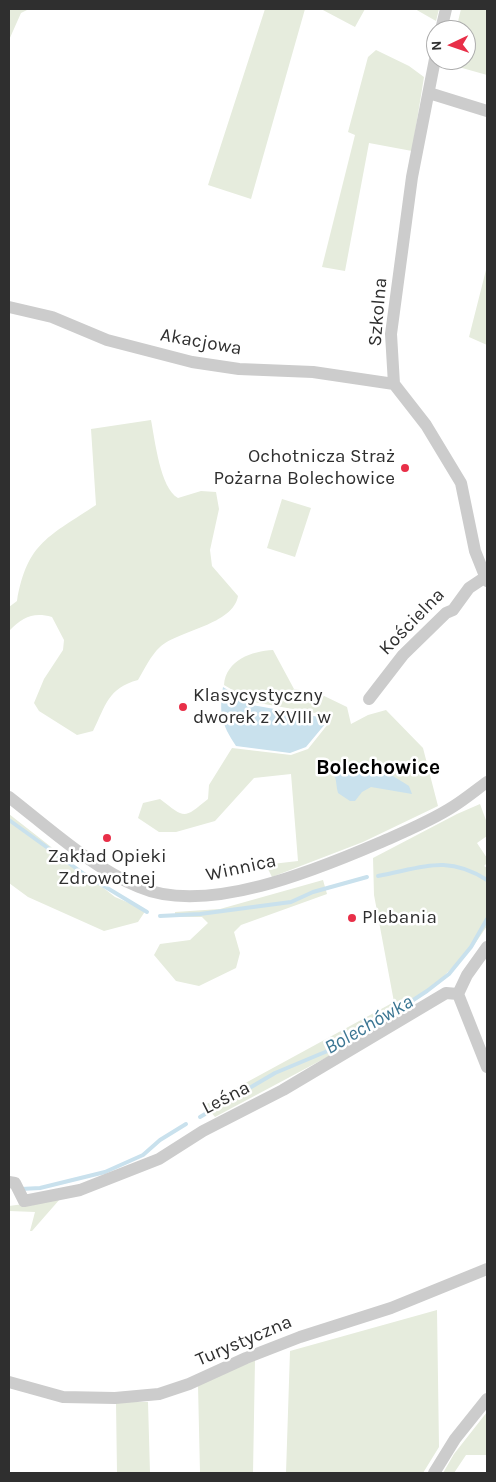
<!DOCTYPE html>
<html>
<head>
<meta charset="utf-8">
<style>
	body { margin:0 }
	#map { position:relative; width:496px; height:1482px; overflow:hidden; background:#fff; font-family:Karla,sans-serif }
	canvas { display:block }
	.frame { position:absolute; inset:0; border:10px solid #2f2f2f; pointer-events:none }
	.north { position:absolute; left:426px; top:20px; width:50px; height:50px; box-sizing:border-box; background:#fff; border:1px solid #acacac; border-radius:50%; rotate:267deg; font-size:14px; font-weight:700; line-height:20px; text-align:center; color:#2f2f2f }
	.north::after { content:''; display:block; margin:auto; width:18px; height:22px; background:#e82f48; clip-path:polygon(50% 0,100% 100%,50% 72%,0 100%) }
</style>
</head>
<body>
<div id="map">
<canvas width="496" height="1482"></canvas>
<div class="frame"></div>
<div class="north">N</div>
</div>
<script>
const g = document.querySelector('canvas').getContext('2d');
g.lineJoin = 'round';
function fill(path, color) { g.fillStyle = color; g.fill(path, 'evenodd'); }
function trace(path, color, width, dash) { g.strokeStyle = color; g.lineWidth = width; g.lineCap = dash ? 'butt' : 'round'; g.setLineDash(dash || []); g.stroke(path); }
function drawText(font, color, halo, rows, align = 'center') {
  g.font = font + ' Karla,sans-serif'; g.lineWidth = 5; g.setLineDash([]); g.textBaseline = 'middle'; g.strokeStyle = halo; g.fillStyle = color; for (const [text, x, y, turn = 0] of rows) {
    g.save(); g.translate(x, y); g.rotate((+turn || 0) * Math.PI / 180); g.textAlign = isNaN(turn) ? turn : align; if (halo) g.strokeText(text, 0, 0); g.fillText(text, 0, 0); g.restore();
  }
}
const green = new Path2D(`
	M9,9h20l-8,4 -12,27z
	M265,9h40l-54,190 -43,-14z
	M321,9h44l-10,18z
	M415,9h24l-3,12z
	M461,9h26v66l-39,-11 1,-4h17v-30h-10z
	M376,50l33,16 15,11 -12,74 -43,-8 -24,128 -23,-4 33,-132 -7,-3 20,-75z
	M487,266v79l-18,-8z
	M151,420c4,20 9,68 27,78l23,-7 15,1 3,17 -9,41 2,16 26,30c-5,29 -59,34 -78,51 -9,8 -16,23 -22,33 -30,8 -32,25 -45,51l-16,4 -38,-24 -5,-8 10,-24 19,-29 1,-10 -12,-23c-19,-5 -29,0 -43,14v-24l8,-6c10,-59 33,-65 79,-96l-5,-76z
	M282,499l29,9 -16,49 -28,-9z
	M273,650l21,39 24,4 29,14 4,17 17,-9 18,-5 37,38 15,58 -75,36 -91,35 -4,-8 4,-5 26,-3 -7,-87 -37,4 -39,43 -39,11h-17l-21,-14 5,-15 17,-4c26,20 23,20 48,0l1,-14 23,-37 59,7 17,-6 20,-25 -1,-9 -74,-13 -29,-17c2,-25 28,-34 49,-35z
	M480,804l7,19v13l-10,7 10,15v5l-3,3 3,2v58l-15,22 -43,43 -68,48 -146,78 -10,-12 189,-103 -20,-107 -1,-37 84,-44z
	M9,814l106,83 31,13 -8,12 -34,9 -76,-34 -19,-14z
	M323,880l4,14 -86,31 -7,7 6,21 -4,15 -37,18 -23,-5 -22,-26 6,-11 30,-4 18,-17 -6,-6h-27v-5l45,-3z
	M60,1199l-28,32h-2l5,-19 -26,-1v-5z
	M437,1310l2,137 -16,26h-137l4,-122z
	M255,1360l-2,113h-53l-2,-88z
	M116,1402h32l2,71h-33z
	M487,1412v43h-21l-12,18h-11l11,-19z`);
const water = new Path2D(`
	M223,687l29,18 73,13 1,5 -20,24 -16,6 -54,-7c-15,-23 -17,-32 -13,-59z
	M320,762c14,2 32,-1 44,1 15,3 32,15 45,23l3,8 -41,-7 -9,5 -7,9h-5l-12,-8c-4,-18 2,-15 -18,-26z`);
const stream = new Path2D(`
	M9,820l75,54 63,38
	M378,876c44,-8 68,-22 109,4
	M160,916l40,-2 91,-12 22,-10 54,-15
	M200,1117l75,-44 74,-31 78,-51 22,-17 22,-27 16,-28
	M21,1189l19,-1 65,-16 38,-17 17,-15 26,-16`);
const minor = new Path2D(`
	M441,30l5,-21
	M436,54l-24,123 -21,157 3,50 32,41 35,58 14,68 12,30
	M429,93l58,18
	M9,307l43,10 55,23 85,22 47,7 74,3 81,12
	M369,699l34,-44 43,-42 7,-3 16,-22 18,-12
	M9,797c41,32 82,70 130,90 67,29 177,-17 240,-44 25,-11 52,-22 75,-37 11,-7 22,-16 33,-24
	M487,947l-20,28 -9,19 29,73
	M9,1182l6,1 9,18 56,-11 79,-31 44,-28 80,-41 163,-97 12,1
	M9,1382l54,15 52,1 44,-4 30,-10 57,-26 54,-21 91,-29 96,-39
	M434,1473l21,-34 32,-40`);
const markers = [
	[405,468,5,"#e82f48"],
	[183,707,5,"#e82f48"],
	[107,838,5,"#e82f48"],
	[352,918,5,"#e82f48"]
];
const streetNames = [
	["Szkolna",378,312,-85],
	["Akacjowa",201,342,10],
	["Kościelna",412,622,-46],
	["Winnica",241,868,-12],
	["Leśna",226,1098,-27],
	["Turystyczna",244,1341,-23]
];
const poiNames = [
	["Ochotnicza Straż",395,457,"right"],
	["Pożarna Bolechowice",395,479,"right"],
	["Klasycystyczny",193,696],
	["dworek z XVIII w",193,718],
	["Zakład Opieki",107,857,"center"],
	["Zdrowotnej",107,879,"center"],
	["Plebania",362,918]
];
const waterNames = [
	["Bolechówka",369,1025,-30]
];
const quarterNames = [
	["Bolechowice",378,768]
];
fill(green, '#e6ecdd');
fill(water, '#c9e1ed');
trace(stream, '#c9e1ed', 4);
trace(minor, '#ccc', 12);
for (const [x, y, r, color] of markers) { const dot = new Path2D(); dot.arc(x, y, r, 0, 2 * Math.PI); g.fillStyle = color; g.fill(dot); trace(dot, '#fff', 2); }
drawText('19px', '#2f2f2f', '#fff', streetNames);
drawText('19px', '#2f2f2f', '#fff', poiNames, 'left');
drawText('italic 20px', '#3b7693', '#fff', waterNames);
drawText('bold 21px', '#000', '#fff', quarterNames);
</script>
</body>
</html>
